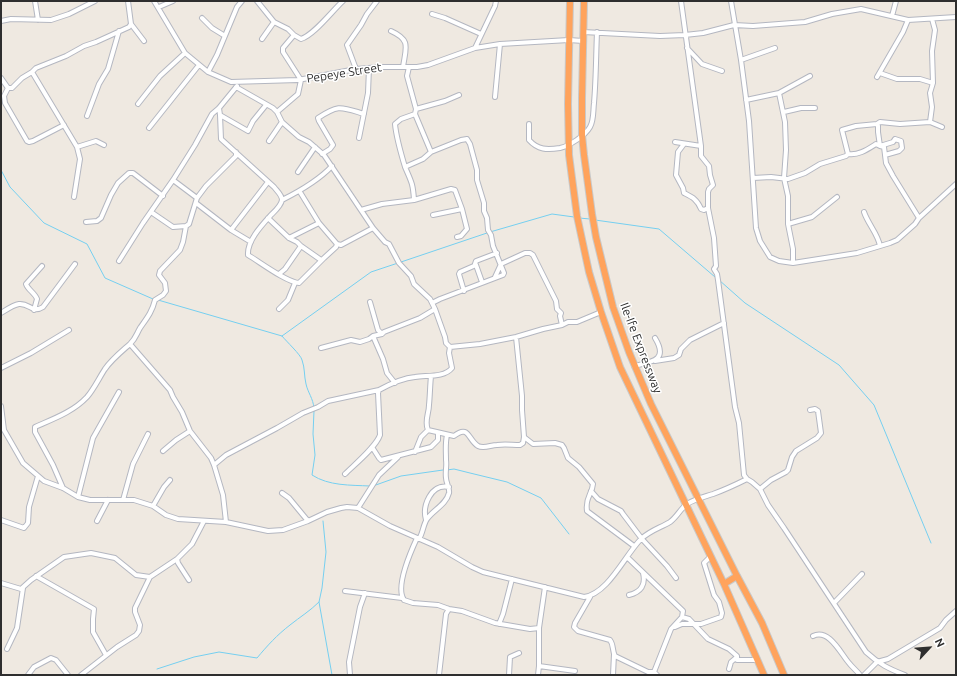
<!DOCTYPE html>
<html>
<head>
<meta charset="utf-8">
<style>
	body { margin:0 }
	#map { position:relative; width:957px; height:676px; overflow:hidden; background:#efe9e1; font-family:Ubuntu,sans-serif }
	canvas { display:block }
	.frame { position:absolute; inset:0; border:2px solid #2e2e2e; pointer-events:none }
	.north { position:absolute; left:909px; top:628px; width:40px; height:40px; -webkit-text-stroke:3px #fff; paint-order:stroke; rotate:64deg; font-size:11px; font-weight:700; line-height:16px; text-align:center; color:#2e2e2e }
	.north::after { content:''; display:block; margin:auto; width:14px; height:18px; background:#2e2e2e; clip-path:polygon(50% 0,100% 100%,50% 72%,0 100%) }
</style>
</head>
<body>
<div id="map">
<canvas width="957" height="676"></canvas>
<div class="frame"></div>
<div class="north">N</div>
</div>
<script>
const g = document.querySelector('canvas').getContext('2d');
g.lineJoin = 'round';
function trace(path, color, width, dash) { g.strokeStyle = color; g.lineWidth = width; g.lineCap = dash ? 'butt' : 'round'; g.setLineDash(dash || []); g.stroke(path); }
function drawText(font, color, halo, rows, align = 'center') {
  g.font = font + ' Ubuntu,sans-serif'; g.lineWidth = 3; g.setLineDash([]); g.textBaseline = 'middle'; g.strokeStyle = halo; g.fillStyle = color; for (const [text, x, y, turn = 0] of rows) {
    g.save(); g.translate(x, y); g.rotate((+turn || 0) * Math.PI / 180); g.textAlign = isNaN(turn) ? turn : align; if (halo) g.strokeText(text, 0, 0); g.fillText(text, 0, 0); g.restore();
  }
}
const stream = new Path2D(`
	M1,170l9,17 34,36 43,21 18,34 48,21
	M579,218l11,1
	M595,220l64,9 56,48
	M490,232l62,-18 22,3
	M401,262l86,-29
	M719,280l26,23 94,62 35,40 57,138
	M158,300l124,36c4,5 19,19 20,24 3,8 2,16 4,24 2,9 7,14 8,24
	M282,336l89,-64 27,-9
	M314,411l-1,23 2,21 -3,20c17,11 38,10 58,11
	M447,470l7,-1 16,4 37,9 34,16 28,36
	M373,486l28,-10 42,-6
	M323,521l3,31 -4,36 -3,14 13,73
	M157,669l37,-12 25,-5 38,6c10,-12 20,-23 33,-33 10,-8 20,-14 29,-23`);
const minor = new Path2D(`
	M35,1l3,19
	M154,1l31,52 23,19 23,10 67,-2 58,-11 25,-2h36l11,-2 47,-17 25,-4 69,-4 14,1
	M257,1l17,21 14,7 6,6 7,4c13,-4 31,-28 42,-38
	M681,1l20,145v10l8,10 1,9 3,10 -4,4 -1,3v16l6,30 2,28 -2,3 3,5 1,6 17,127 4,16 5,52 3,4 5,3 8,7 8,16 16,23 82,124c13,12 23,17 39,23
	M731,1l10,59 8,61 7,107 4,13 10,16 9,4 14,2 64,-10 33,-10 7,-3 18,-16 4,-6 37,-34
	M159,7l14,-6
	M432,14l13,4 36,16
	M892,16l4,-15
	M202,18l10,10 13,8
	M1,21l10,-2 40,1 18,-6 26,-13
	M131,24l13,17
	M391,31c20,9 15,16 12,36
	M583,32l77,4 25,-1 18,-2 31,-8 19,1 52,-4 27,-8 29,-5 47,11 48,-3
	M262,39l12,-17
	M475,48l20,-42 1,-5
	M687,48l15,16 20,7
	M741,60l34,-12
	M409,67l-2,9 9,33 -1,5 16,38 30,-12 6,-1 3,5 7,26v10l7,23v8l3,7 1,12 3,5 2,11 11,27 -1,2 -63,24 -8,4
	M356,69l-9,-24 14,-20 6,-11 10,-13
	M32,72l45,75 3,12 -6,38
	M208,72l9,-17 20,-48 5,-6
	M880,73l17,6h23l13,4
	M877,77l26,-45 5,-12
	M1,78l7,10h4l10,-10 10,-6 4,-4 30,-12 18,-10 12,-4 33,-15 2,-3 -3,-23
	M236,87l37,21 4,4 5,10 17,15 10,5 15,13 49,73 12,14 4,2 10,19 12,13 3,8 16,15 5,10 10,28 1,6 4,4
	M8,88l-4,8 1,7 22,38 2,1 4,-1 31,-16
	M779,93l6,29 1,28 -2,28 4,18v28
	M495,97l5,-53
	M746,100l33,-7 31,-17
	M138,104l22,-28 25,-23
	M219,108l1,7 28,16 5,-10 13,-16
	M416,109l29,-8 14,-6
	M277,112l21,-18 3,-14 -18,-28v-4l11,-13
	M784,112l17,-4h14
	M220,115l1,24 53,48c3,4 8,8 8,13 -1,6 -8,12 -11,15 -10,11 -24,26 -23,40 12,7 38,27 51,28l25,-25 12,-11 1,-3
	M87,116l12,-32 9,-15 11,-38
	M930,122l2,-15 -2,-14 3,-10 -1,-32 3,-21 -3,-11
	M529,124v16c9,10 18,10 31,8 9,-2 25,-12 30,-21 4,-7 3,-16 4,-24 2,-23 2,-47 3,-71
	M877,124l3,-2 20,2 30,-2 12,5
	M149,128l50,-63
	M359,138l9,-45 1,-25
	M269,141l13,-19
	M675,142l26,4
	M684,144l-6,8 -2,23 7,13 1,5c8,4 13,6 17,16l3,1 4,-2
	M77,147l19,-6 8,4
	M322,154l8,-5 3,-4 -14,-24 -1,-3c21,-14 23,-11 46,-4
	M848,154l-6,-24 14,-4 21,-2 1,2v6l2,14 4,1 2,16 7,13 26,42
	M405,167l18,-8 8,-7
	M298,172l17,-25
	M753,178l18,-1 17,2 17,-6 15,-9 26,-8 2,-2c10,2 20,-5 28,-10l4,2 13,-4 2,-3 6,2 1,7 -3,3 -14,4
	M173,180l24,18
	M300,192l19,31 18,21 4,1 32,-17
	M282,200c18,-9 36,-19 50,-34
	M414,200c-1,-17 -3,-19 -9,-33 -3,-10 -9,-32 -10,-43l6,-5 14,-5
	M196,203l35,27 20,12
	M361,210l21,-6 32,-4 37,-11 4,1 7,19 5,20 -6,7 -4,1
	M151,212l22,15 13,-1 3,-2 8,-26 9,-12 30,-30v-4
	M864,212c4,12 14,22 16,34
	M433,215l29,-6
	M268,218l21,20 8,4 4,4 -16,23 -6,5
	M86,222l11,-1 4,-3 10,-23 7,-12 11,-10h4l30,23
	M186,226l-3,16 -3,8 -20,21 -1,4 6,8 1,8 -3,4 -8,5c-3,12 -8,18 -15,28 -4,7 -4,10 -10,16l40,46 3,7 9,15 8,19 21,27 3,7 9,30 3,27
	M231,230l37,-48
	M289,238l30,-15
	M301,246l20,14
	M119,261l24,-38 30,-43 22,-35 17,-31 7,-6 18,-22
	M793,263v-14l-5,-25 24,-7 25,-20
	M476,265l6,17
	M495,277l6,-13 24,-11h5l3,2 23,46 1,8 4,4 -1,3 2,9
	M464,291l-5,-17 1,-2 16,-7 -1,-1 1,-3 21,-8
	M370,302l8,28 4,4
	M279,309l9,-9 7,-17
	M34,310l3,-11c-2,-6 -9,-9 -11,-15l16,-18
	M1,313c5,-3 12,-8 18,-9 11,-1 13,10 24,3l32,-43
	M373,336l10,23 4,14 8,10
	M450,347l30,-3 36,-7 27,-8 19,-4 6,-3h9l24,-10
	M321,348l30,-8 9,2 9,-3 4,-3 9,-2 2,-2 36,-14 15,-9
	M655,361l19,-3 5,-3 2,-6 9,-9 34,-17
	M634,366c17,-4 35,-5 21,-28
	M1,368l30,-15 38,-23
	M1,406l3,24 19,33 21,18 19,7 15,9 12,3h44l19,6 13,9 12,4 48,3 42,9 15,-1 25,-9 19,-9 14,-4 6,-1 11,1 32,18 48,21 34,20 11,5 101,25c24,-3 41,-42 57,-58 10,-9 19,-11 29,-17 7,-5 11,-14 17,-18 8,-5 17,-7 26,-10 11,-4 22,-9 34,-15
	M428,430l26,6c15,-12 14,4 24,10 6,3 13,-1 19,-1 8,-1 15,0 23,0l3,-2 1,-6 -2,-27v-14l-6,-59
	M428,430c-4,-9 1,-16 1,-25 1,-10 1,-19 2,-29
	M524,437l9,7 22,-1 7,2 2,3 4,10 11,9 14,17c-1,11 -8,13 -6,27l47,35
	M372,447l7,11 2,2 50,-13 7,-7v-7
	M163,451l13,-11 14,-9
	M415,452l6,-15 7,-7
	M214,465l12,-10 51,-27 26,-15 15,-6 10,-6 51,-11
	M345,474c9,-9 31,-27 35,-39l-2,-42 1,-3c11,-6 24,-12 36,-13 11,-2 29,1 37,-9l-3,-15 1,-6
	M63,488l-10,-23 -18,-33v-5c18,-8 38,-15 52,-30 7,-8 12,-19 18,-28 7,-10 16,-17 25,-25
	M760,489l11,-9 15,-8 2,-2 4,-13 4,-6 21,-13 4,-5 -3,-22 -3,-2 -5,1
	M591,491l7,8 23,12 2,3 19,25 25,27 9,12
	M282,493l7,5 19,23
	M78,497l15,-59 26,-46
	M123,500l10,-36 15,-30
	M153,506l11,-19 6,-7
	M358,508l21,-33 19,-18
	M1,520l23,8 4,-5 1,-16 9,-31
	M426,520c-4,-14 5,-37 23,-33
	M97,521l11,-21
	M417,538c-6,13 -22,49 -13,62l9,3 25,2 11,4 13,2 33,12 35,6 9,-1
	M419,539c4,-6 4,-14 8,-20 6,-9 19,-14 22,-26 1,-5 -3,-10 -3,-15 -1,-6 1,-12 0,-18 0,-9 -1,-16 1,-25
	M627,557l56,54 -1,6 -11,12 -17,43
	M36,576l58,33 -1,10v13l13,23
	M189,580l-11,-17 -1,-4 15,-15 12,-23
	M1,583l20,6 10,-9 33,-23 27,-4 24,5 21,17 14,2 27,-18
	M345,591l57,7
	M629,595c12,-3 17,-10 14,-22
	M590,597l-15,26 -1,4 4,4 32,9c4,5 2,11 5,16l33,16h6l3,3
	M834,603l28,-29
	M682,617l7,2 19,20 21,10 8,7v4h21
	M499,624l4,-10 9,-35
	M675,627l7,-3h19l20,-7 1,-4 -3,-11 -5,-7 -10,-32 6,-6
	M813,636c16,-8 28,18 36,27 3,4 8,8 11,12
	M7,649l10,-21 6,-40
	M539,666l36,5
	M729,669l2,-7 6,-5
	M28,675l6,-8 17,-9 5,2 12,15
	M81,675l36,-28 19,-12 3,-4 1,-6 -5,-13v-4l15,-31
	M350,675l-1,-13 11,-55 5,-14
	M439,675l7,-61 3,-5
	M509,675l1,-18 9,-4
	M538,675l1,-9v-38l6,-41
	M613,675l1,-21
	M864,675l13,-13 11,-3 52,-31 6,-8 10,-9`);
const highway = new Path2D(`
	M570,1l-2,103 1,51 8,61 12,56 12,40 19,55 104,217 40,91
	M584,1l-2,97v37l2,20 8,59 4,23 17,70 16,45 22,52 86,172 25,47 22,52
	M724,584l13,-8`);
const streetNames = [
	["Pepeye Street",344,73,-9],
	["Ile-Ife Expressway",641,348,69]
];
trace(stream, '#75cff0', 1);
trace(minor, '#b4b7c1', 6);
trace(highway, '#c9c9c9', 8);
trace(minor, '#fff', 4);
trace(highway, '#ffa35c', 6);
drawText('12px', '#2e2e2e', '#fff', streetNames);
</script>
</body>
</html>
